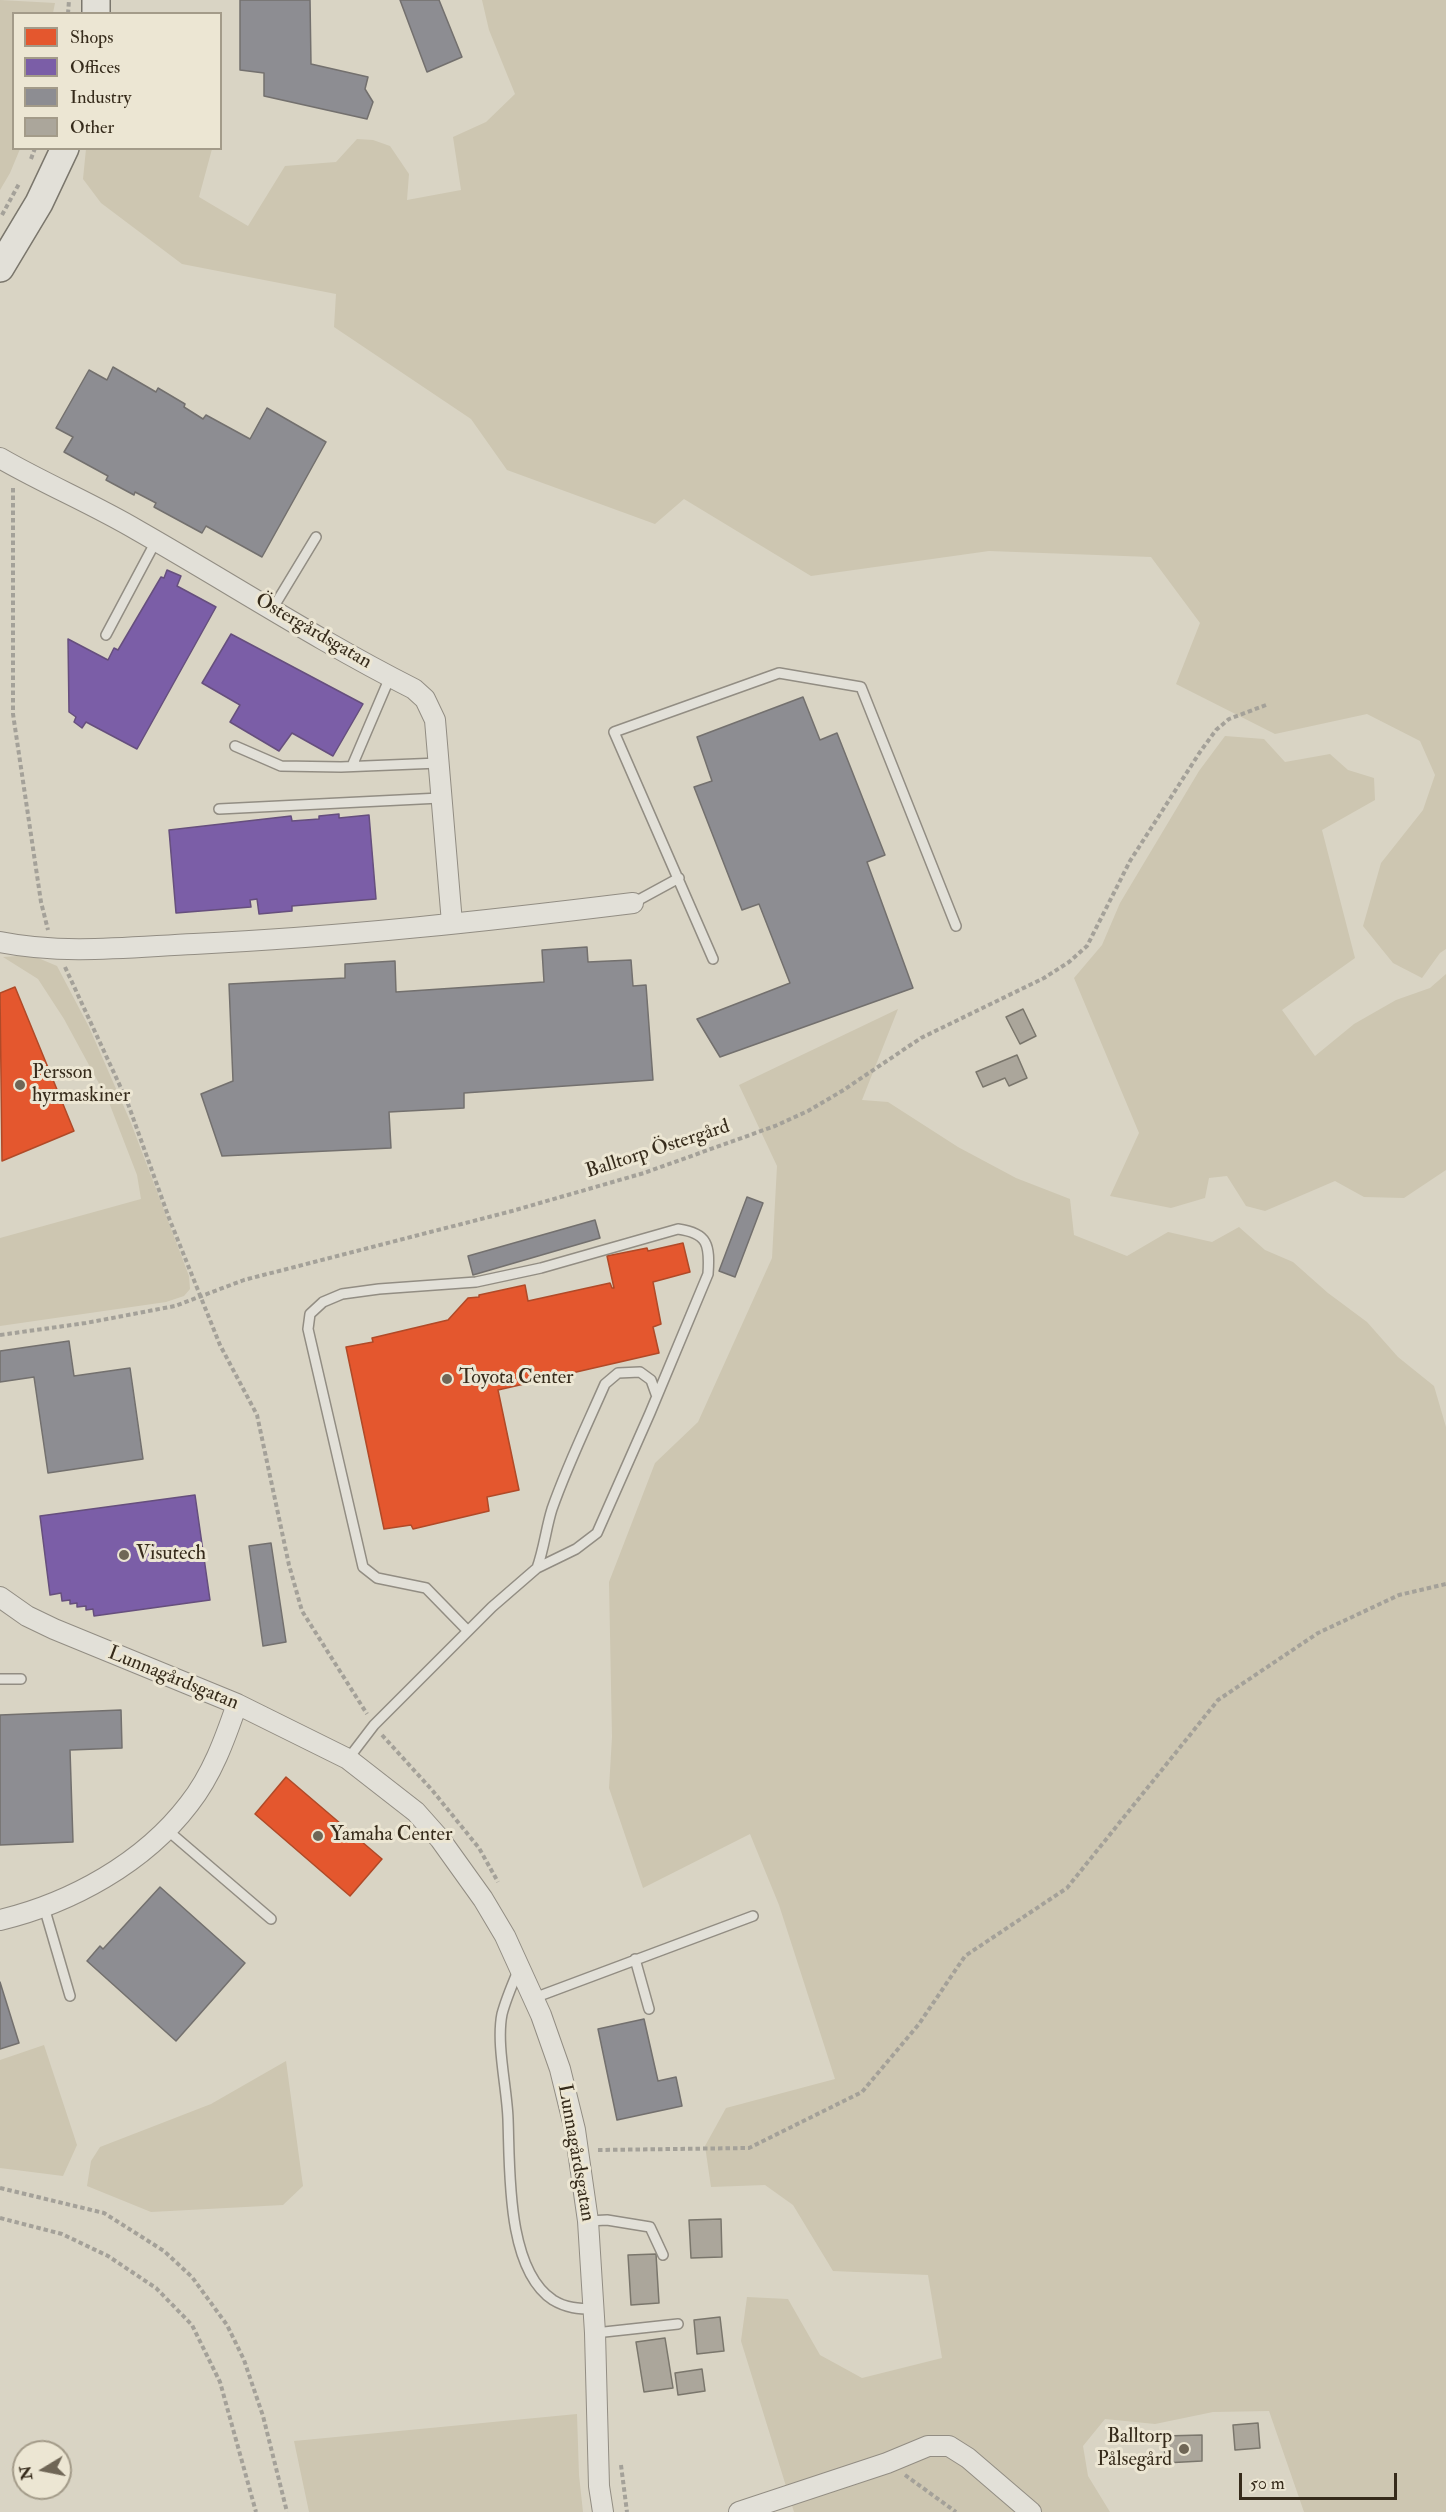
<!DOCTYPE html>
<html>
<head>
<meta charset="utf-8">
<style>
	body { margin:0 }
	#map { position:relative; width:1446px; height:2512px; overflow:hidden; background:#d9d4c4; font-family:"IM FELL Double Pica",serif }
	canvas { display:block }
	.legend { position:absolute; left:12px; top:12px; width:210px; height:138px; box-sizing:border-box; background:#ece6d3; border:2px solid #a39b89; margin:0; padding:8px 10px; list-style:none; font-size:18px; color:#362b1b }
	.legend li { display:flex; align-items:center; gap:12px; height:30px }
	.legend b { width:30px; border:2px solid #a39b89 }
	.north { position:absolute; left:12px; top:2440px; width:60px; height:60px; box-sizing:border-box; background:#ece6d3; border:2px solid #a39b89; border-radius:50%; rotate:260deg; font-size:16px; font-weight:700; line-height:24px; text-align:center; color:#362b1b }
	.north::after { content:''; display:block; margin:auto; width:21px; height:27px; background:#6f6656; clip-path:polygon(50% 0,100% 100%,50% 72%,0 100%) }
	.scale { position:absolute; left:1239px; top:2473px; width:158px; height:27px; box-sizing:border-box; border:3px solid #362b1b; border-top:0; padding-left:8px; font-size:18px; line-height:21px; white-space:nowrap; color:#362b1b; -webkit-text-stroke:4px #ece6d3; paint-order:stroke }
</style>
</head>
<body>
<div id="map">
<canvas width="1446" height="2512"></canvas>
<ul class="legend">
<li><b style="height:16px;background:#e4572e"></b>Shops</li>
<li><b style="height:16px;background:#7b5ea7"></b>Offices</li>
<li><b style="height:16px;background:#8d8d92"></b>Industry</li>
<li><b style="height:16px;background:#aba69b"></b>Other</li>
</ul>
<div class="north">N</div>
<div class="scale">50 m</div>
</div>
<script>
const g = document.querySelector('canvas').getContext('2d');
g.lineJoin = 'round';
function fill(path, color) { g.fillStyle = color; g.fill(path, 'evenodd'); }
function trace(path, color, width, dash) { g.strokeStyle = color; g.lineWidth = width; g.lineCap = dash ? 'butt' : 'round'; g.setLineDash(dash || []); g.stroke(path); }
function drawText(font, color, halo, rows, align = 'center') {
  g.font = font + ' "IM FELL Double Pica",serif'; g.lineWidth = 6; g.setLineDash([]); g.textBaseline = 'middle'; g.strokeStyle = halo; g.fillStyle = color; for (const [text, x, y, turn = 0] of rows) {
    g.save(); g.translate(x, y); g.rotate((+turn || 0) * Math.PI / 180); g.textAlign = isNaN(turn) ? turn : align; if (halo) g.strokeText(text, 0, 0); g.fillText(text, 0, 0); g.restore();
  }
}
const green = new Path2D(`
	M0,0l55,3 -2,10 -39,1v134l6,1 -10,24 -10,17z
	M482,0h964v949l-6,4 -18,25 -29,-15 -30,-37 18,-63 42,-53 12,-35 -15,-34 -53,-27 -92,20 -99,-50 24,-61 -49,-66 -162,-6 -178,25 -127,-77 -29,25 -148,-54 -36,-51 -137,-92 2,-33 -154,-30 -81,-61 -18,-24 3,-30h126l-13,48 49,29 37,-60 51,-4 21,-23 16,1 17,6 19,28 -2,26 54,-10 -8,-53 33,-15 29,-28 -26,-64z
	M1225,736l39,3 21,23 45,-8 18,16 26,8 1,22 -53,30 33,128 -73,52 33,46 39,-32 42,-24 34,-12 16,-14v196l-42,28 -40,-1 -29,-16 -70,30 -19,-5 -19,-30 -18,2 -4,20 -34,10 -61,-12 29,-63 -65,-155 28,-33 18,-42 79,-132z
	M31,955l26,11 32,61 42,96 58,153 1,13 -6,7 -18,6 -166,24v-88l141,-39 -4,-24 -29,-75 -44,-81 -26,-40 -35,-22z
	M898,1009l-36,91 26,2 70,45 58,31 54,21 4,36 53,21 41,-24 44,10 27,-15 26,23 28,12 35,31 39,29 31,35 36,29 12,41v1085h-142l-35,-101 -56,1 -58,12 -50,-5 -22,27 5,30 22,36h-316l-53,-171 6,-44 41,2 32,56 42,23 80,-20 -14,-83 -95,-4 -40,-66 -28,-20 -54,2 -6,-41 21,-38 109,-29 -56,-174 -29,-71 -107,54 -34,-100 3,-51 -3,-155 46,-119 43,-41 74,-164 5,-92 -38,-81z
	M44,2045l33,100 -14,31 -63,-8v-108z
	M286,2061l17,125 -20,19 -132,7 -64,-26 4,-25 9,-14 111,-43z
	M577,2414l2,61 4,37h-274l-15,-71z`);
const shops = new Path2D(`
	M15,987l59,144 -72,30 -2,-168z
	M683,1243l7,29 -37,10 8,42 -8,3 6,26 -161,37 21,100 -32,7 2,14 -76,18 -2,-4 -27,4 -38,-182 27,-5 -1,-4 76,-18 20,-22 11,-1v-2l46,-10 3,16 82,-18 2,5h2l-7,-32 40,-8 1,3z
	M286,1777l96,82 -32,37 -95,-82z`);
const offices = new Path2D(`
	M167,570l14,6 -4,10 39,21 -79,142 -51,-27 -4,6 -8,-6 2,-5 -7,-5 -1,-73 40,21 6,-12 4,2 43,-73 3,1z
	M231,634l132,70 -30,52 -41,-23 -13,18 -49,-29 10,-17 -38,-22z
	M339,814v4l30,-3 7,84 -84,7v5l-33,3 -2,-15 -7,1 1,7 -75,6 -7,-83 122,-14 1,5 27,-2v-3z
	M195,1495l15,105 -116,16 -1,-7 -7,1v-4l-9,1v-4l-7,1v-4l-8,1 -1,-8 -11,2 -10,-79z`);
const industry = new Path2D(`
	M240,0h70l1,64 57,13 -3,12 8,13 -6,17 -103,-23v-23l-24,-3z
	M400,0h39l23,57 -35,15z
	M113,367l43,25 2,-4 27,16 -1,3 19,12 3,-4 44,24 17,-31 59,34 -64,115 -56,-31 -4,7 -48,-26 2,-4 -21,-11 -1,3 -28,-15 2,-4 -44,-24 9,-15 -17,-9 33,-58 18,10z
	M803,697l17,43 17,-7 48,122 -18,7 46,126 -193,69 -23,-38 93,-36 -31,-79 -17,6 -48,-123 18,-6 -15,-44z
	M587,947l1,15 43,-2 2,26 13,-1 7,95 -189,13v15l-75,4 2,36 -169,8 -21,-62 32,-13 -4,-97 116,-6v-14l50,-3 1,31 148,-10 -2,-32z
	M747,1197l16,6 -28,74 -16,-6z
	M595,1220l5,18 -127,37 -5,-19z
	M69,1341l5,35 56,-8 13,91 -95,14 -14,-96 -34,5v-31z
	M271,1543l15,99 -23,4 -14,-100z
	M121,1710l1,38 -52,2 3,92 -73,3v-130z
	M160,1887l85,76 -69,78 -89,-80 13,-15 3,3z
	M0,1982l19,61 -19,6z
	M644,2019l14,62 18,-4 6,29 -65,14 -19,-91z`);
const building = new Path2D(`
	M1023,1009l13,27 -16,8 -14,-27z
	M1017,1055l10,23 -18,8 -4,-8 -22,9 -7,-15z
	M721,2219l1,38 -31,1 -2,-38z
	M656,2254l3,49 -28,2 -3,-50z
	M720,2317l4,34 -27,3 -3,-34z
	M665,2338l8,50 -29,4 -8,-50z
	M702,2369l3,22 -27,4 -3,-22z
	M1258,2423l2,25 -25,2 -2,-25z
	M1202,2435v26l-37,2 -1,-27z`);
const path = new Path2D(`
	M68,14l1,-14
	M31,159l4,-11
	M2,215l18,-33
	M13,488v226l28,188 7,28
	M65,967l62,134 42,117 51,127 37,70 32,150 13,46 65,103
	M0,1335l86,-12 89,-17 69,-26 268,-69 132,-38 131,-47 33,-15 34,-20 79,-53 123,-60 25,-16 18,-16 43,-85 70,-109 16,-22 13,-11 37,-14
	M382,1735l50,55 47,58 19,34
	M598,2150l151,-2 113,-56 57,-68 46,-68 102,-68 151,-188 100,-67 81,-38 47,-11
	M0,2188l104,25 60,38 28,26 35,48 17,35 19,56 24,96
	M0,2218l62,16 46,22 48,32 36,37 28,57 36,130
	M621,2465l6,47
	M905,2475l51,37`);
const lane = new Path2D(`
	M273,608l43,-71
	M106,635l50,-94
	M235,746l46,20 60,1 98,-4
	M352,766l38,-89
	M219,809l221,-11
	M633,903l46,-25
	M713,959l-99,-227 165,-59 82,14 95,239
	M537,1568c7,-19 9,-40 15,-59 15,-43 35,-84 53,-125l13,-11 22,-1 11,8 5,14
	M0,1679h21
	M348,1759l26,-34 118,-118 45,-39 39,-19 21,-16 53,-120 58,-139c2,-29 0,-41 -30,-45l-137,39 -65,14 -97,7 -37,5 -19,8 -13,12 -2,15 55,238 14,11 49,10 41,42
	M166,1829l105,90
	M44,1907l26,89
	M635,1959l14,50
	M518,1971c-6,14 -12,28 -16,43 -6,30 5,74 6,105 2,50 -2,150 45,181 13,8 26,9 40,9
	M534,1998l219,-82
	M588,2221l19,-1 43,7 13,28
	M595,2333l83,-9`);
const street = new Path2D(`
	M0,458c45,26 93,46 137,72 93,53 182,111 277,159l11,10 10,21 17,203
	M0,942c64,13 130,5 194,2 147,-7 293,-23 439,-41
	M0,1597l27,19 27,13 183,75 111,55 68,53 24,27 43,60 22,37 36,79 19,54 15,61 13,91 7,112 4,153 4,26
	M0,1920c71,-17 144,-57 189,-116 23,-29 36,-65 48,-100
	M739,2512l148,-49 41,-17h21l19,12 63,54`);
const secondary = new Path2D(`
	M96,14v-14
	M0,268l39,-65 26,-55`);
const markers = [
	[20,1085,6,"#6f6656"],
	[447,1379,6,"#6f6656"],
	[124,1555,6,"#6f6656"],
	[318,1836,6,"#6f6656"],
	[1184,2449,6,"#6f6656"]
];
const streetNames = [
	["Östergårdsgatan",313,632,30],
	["Balltorp Östergård",658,1150,-18],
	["Lunnagårdsgatan",173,1679,22],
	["Lunnagårdsgatan",575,2153,80]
];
const poiNames = [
	["Persson",32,1074],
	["hyrmaskiner",32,1097],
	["Toyota Center",459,1379],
	["Visutech",136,1555],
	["Yamaha Center",330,1836],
	["Balltorp",1172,2438,"right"],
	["Pålsegård",1172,2461,"right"]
];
fill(green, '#cdc6b1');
fill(shops, '#e4572e');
trace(shops, '#b04a28', 1.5);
fill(offices, '#7b5ea7');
trace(offices, '#664f7d', 1.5);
fill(industry, '#8d8d92');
trace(industry, '#73706e', 1.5);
fill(building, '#aba69b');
trace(building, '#7a766c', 1.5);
trace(lane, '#928d83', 12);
trace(street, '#928d83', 22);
trace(secondary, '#7a766c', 30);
trace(path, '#a4a199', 4, [4.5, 3]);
trace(lane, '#e2e0d8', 9);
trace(street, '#e2e0d8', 20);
trace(secondary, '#e2e0d8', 27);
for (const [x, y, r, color] of markers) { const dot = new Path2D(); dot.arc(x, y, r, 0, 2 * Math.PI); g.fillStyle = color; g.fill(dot); trace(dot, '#ece6d3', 2); }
drawText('20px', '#362b1b', '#ece6d3', streetNames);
drawText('20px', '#362b1b', '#ece6d3', poiNames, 'left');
</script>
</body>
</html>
